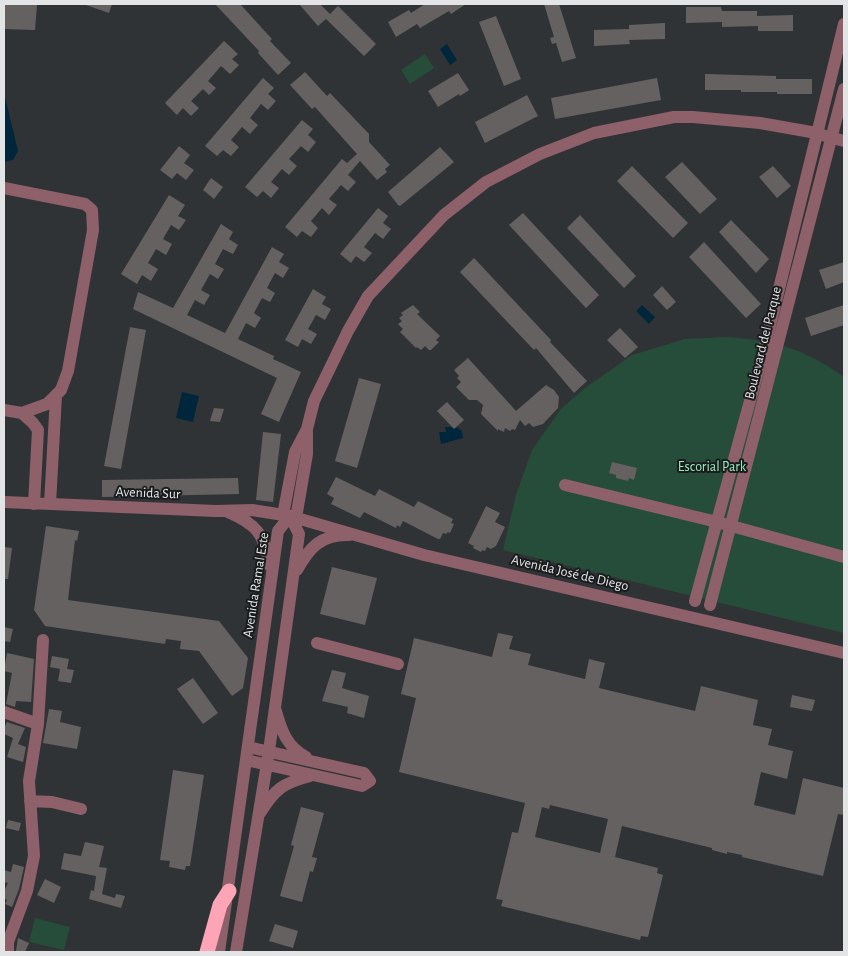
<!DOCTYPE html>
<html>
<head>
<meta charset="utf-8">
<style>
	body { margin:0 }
	#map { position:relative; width:848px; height:956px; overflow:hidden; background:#303336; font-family:"Alegreya Sans",sans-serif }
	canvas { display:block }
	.frame { position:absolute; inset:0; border:5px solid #e2e4e5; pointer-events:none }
</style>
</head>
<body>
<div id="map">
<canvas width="848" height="956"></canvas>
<div class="frame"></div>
</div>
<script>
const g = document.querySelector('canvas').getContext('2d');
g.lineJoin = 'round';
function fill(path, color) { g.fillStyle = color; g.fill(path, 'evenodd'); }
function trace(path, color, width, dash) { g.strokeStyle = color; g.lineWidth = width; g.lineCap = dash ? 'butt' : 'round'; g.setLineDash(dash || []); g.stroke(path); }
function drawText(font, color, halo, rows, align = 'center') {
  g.font = font + ' "Alegreya Sans",sans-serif'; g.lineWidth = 4; g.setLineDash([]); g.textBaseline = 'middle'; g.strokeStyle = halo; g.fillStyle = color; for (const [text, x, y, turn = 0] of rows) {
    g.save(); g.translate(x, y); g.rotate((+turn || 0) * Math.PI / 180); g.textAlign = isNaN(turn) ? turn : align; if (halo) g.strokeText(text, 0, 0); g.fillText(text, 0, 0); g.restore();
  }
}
const green = new Path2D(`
	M425,54l9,14 -24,16 -9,-14z
	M726,337c49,3 78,12 118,40v256l-341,-83 13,-55 16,-45 29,-41 24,-21 47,-33 53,-16z
	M35,918l35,9 -6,23 -35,-8z`);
const water = new Path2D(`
	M447,44l10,16 -7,5 -10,-16z
	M4,93l14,58 -5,9 -9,2z
	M642,305l13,12 -6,7 -13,-13z
	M182,392l17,4 -6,26 -17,-4z
	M445,427h11l6,4 1,7 -22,6 -2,-12h7z`);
const building = new Path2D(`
	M4,4l33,1 -2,25 -31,-1z
	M86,4h26l-3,9 -23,-8z
	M215,4h25l32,35 -2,2 21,22 -13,12 -20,-22 1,-2z
	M299,4h21l10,10 8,-8 38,38 -12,12 -38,-37 -8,7z
	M425,4h41l-15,10 -2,-3 -29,17 -3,-4 -21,13 -8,-15 21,-12 2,3z
	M544,4h15l17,54 -14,4 -6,-19 -4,1 -2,-6 4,-1z
	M686,7h35l1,4h35v5l36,-1v16h-35v-5l-36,1v-5l-36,1z
	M496,16l25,63 -17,7 -25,-64z
	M665,23v16l-36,1 1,4 -36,2v-16l35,-1v-4z
	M224,41l14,13 -6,5 7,6 -9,9 -9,-8 -13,15 8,7 -7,7 -6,-6 -12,12 8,7 -8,8 -8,-8 -6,7 -12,-12z
	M305,72l22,24 3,-3 39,41v8l21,23 -5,4 2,3 -10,8 -17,-19 -12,14 8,7 -8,9 -7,-6 -12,14 8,6 -8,10 -7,-7 -11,13 7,7 -7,9 -9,-6 -5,6 -12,-10 57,-68 5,4 10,-9 -42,-47 -3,2 -22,-24z
	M458,73l11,17 -9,6 -1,-2 -21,13 -10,-16z
	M705,74l71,2v3h36v15h-35v-2h-36v-2h-36z
	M263,78l11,10 -6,6 8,7 -8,9 -7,-6 -11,14 8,7 -8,9 -8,-7 -11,13 8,7 -8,9 -8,-6 -6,6 -12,-10z
	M657,78l4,22 -106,19 -4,-21z
	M527,95l11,21 -53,27 -10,-21z
	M302,120l11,9 -5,6 8,7 -8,10 -7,-6 -12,13 8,7 -8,9 -7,-6 -11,13 8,6 -8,10 -8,-7 -6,6 -12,-10z
	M179,146l11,9 -6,8 10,7 -8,10 -9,-7 -5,6 -12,-9z
	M440,147l14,15 -54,44 -2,-1 -10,-13z
	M682,162l35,37 -17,15 -35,-37z
	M632,166l56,57 -15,15 -56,-57z
	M773,166l18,20 -14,12 -18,-21z
	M211,178l12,9 -9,12 -11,-9z
	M169,195l16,10 -7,11 8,4 -7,10 -8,-5 -8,14 9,5 -6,11 -10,-6 -8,14 10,6 -7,12 -9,-6 -5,9 -16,-10z
	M378,208l10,8 -5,7 8,6 -8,10 -8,-6 -11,14 8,6 -8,9 -8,-6 -5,7 -11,-9z
	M523,213l76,82 -13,13 -77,-83z
	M580,215l56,61 -12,12 -57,-60z
	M731,220l38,39 -13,14 -37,-41z
	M221,224l12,8 -4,7 9,6 -5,9 -10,-5 -8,15 9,5 -6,10 -8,-5 -9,16 9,5 -6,10 -9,-5 -8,15 38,18 47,-86 12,7 -5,8 10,6 -6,10 -8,-5 -8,15 8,5 -5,9 -8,-4 -8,15 7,5 -6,10 -9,-5 -8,16 36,17 -1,3 28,13 -22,50 -18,-8 16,-36 -144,-69 5,-17 35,16z
	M704,242l57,62 -15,14 -57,-61z
	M474,258l77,82 -1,2 37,39 -13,12 -38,-45 -2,2 -74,-78z
	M844,262v20l-18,7 -7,-19z
	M662,286l14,16 -9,8 -14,-15z
	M313,289l13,8 -4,7 9,5 -6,11 -9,-5 -8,14 9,5 -6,10 -9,-5 -4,8 -13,-7z
	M413,305l7,7 -3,2 23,22 -4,4 3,2 -8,8h-2l-4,-4 -4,4 -4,-3 -1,1 -16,-16 3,-3 -5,-5 4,-3 -3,-3 4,-3 -2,-2z
	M844,305v20l-33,11 -6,-18z
	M130,327l16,3 -25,139 -17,-3z
	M620,328l18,19 -13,11 -18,-18z
	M468,358l48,53 30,-26 8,5 5,7 -1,11 -15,16 -10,3 -4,-4 -4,3 -5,-6 -5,10 -3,-1 -2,2 -5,-3 -1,4 -6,-3v2l-17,-17 2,-9 -6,-5h-8l-13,-13 5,-5 -4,-4 2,-2 -5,-6z
	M359,378l22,6 -24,84 -22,-7z
	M447,402l17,18 -10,9 -17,-18z
	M214,408l10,1 -4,13 -10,-1z
	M263,432l18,2 -8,68 -17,-2z
	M612,462l25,6 -3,12 -5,-2 -1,3 -12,-3v-3l-7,-2z
	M336,477l39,19 4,-7 35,18 4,-6 35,18 -2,4 3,1 -4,9 -2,-1 -2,2 -3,-1 -3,6h-2l-35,-18 -3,6 -3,-2 -1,3 -32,-16 -4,6 -29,-14 3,-6 -7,-4z
	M238,478l1,16 -137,3v-17z
	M486,506l14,7 -5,9 10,5 -9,19 -5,3 -4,-2 -2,4 -3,-1 -1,2 -8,-4 1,-2 -6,-3z
	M46,526l33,5 -2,10 -2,-1 -7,60 151,21 29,37 -5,30 -11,8 -33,-45 -19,-2 1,-8 -15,-2 -1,5 -120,-18 -11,-16z
	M4,547l8,1 -4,31h-4z
	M332,567l45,11 -12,47 -45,-11z
	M4,627l9,2 -3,13 -6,-1z
	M498,633l15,3 -4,13 22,5 -3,11 57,14 4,-20 16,4 -6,25 96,23 6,-25 57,14 -5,25 19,4 -4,16 25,6 -6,28 -26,-7 -7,33 41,10 8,-37 41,10v27l-6,-1 -15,62 -81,-19v-2l-15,-3v2l-15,-4v-2l-90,-22 -7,31 43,11 -1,5 6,2 -15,62 -7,-1 -1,4 -139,-34 2,-6 -7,-1 16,-67 6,1 7,-30 -126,-31 17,-74 -15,-4 13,-56 78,19zM550,805l58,14 -8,34 -65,-16 7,-30 7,2z
	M7,653l27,6 -3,43 -15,-1 -1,6 -9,-3 6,-31 -8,-2z
	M52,656l17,3 -2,10 7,1 -3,13 -13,-2 2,-12 -10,-2z
	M332,670l14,3 -4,15 27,8 -5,22 -17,-5 1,-6 -26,-6z
	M193,678l25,35 -15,11 -26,-35z
	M792,695l23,5 -3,11 -22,-4z
	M49,709l13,2 -2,11 21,5 -4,22 -34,-6z
	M7,722l18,6 -7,16 8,3 -3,15 -16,-5 6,-19 -9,-4v-6z
	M173,770l31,5 -14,91h-4l-1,4 -16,-3 1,-6 -10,-1z
	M301,807l23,6 -12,44 5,1 -4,14 -3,-1 -8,31 -22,-6 14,-50 -3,-1z
	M8,820l13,3 -2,8 -13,-3z
	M85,842l19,4 -5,21 8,1 -5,26 13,4 1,-4 9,2 -4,12 -32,-9 2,-9 3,1 2,-15 -35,-7 3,-16 17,3z
	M13,864l11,3 -5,22 -7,18 -7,-3 2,-4 -3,-2v-7l4,-8 -4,-1v-12l7,2z
	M45,879l16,8 -7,16 -17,-8z
	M275,924l23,7 -5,17 -24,-7z
	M18,938l11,5 -4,9 -9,-1z`);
const minor = new Path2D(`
	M4,188l81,16 7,6 1,20 -25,141 -7,19 -14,14 -25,9 -18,-3
	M22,413l11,10 5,7 -4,74
	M565,485l152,37 127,35
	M4,502l212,9 36,-1 38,6 134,39 420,98
	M50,504l6,-108
	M228,512c28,12 37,22 41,53
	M283,515l12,-63 12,-23 7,-28 34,-70 20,-35 76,-81 42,-33 54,-28 54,-21 80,-16h19l67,6 51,9 33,9
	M296,518l11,-64v-22
	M297,570c12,-22 24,-36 52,-35
	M695,601l69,-251 80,-326
	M710,605l134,-516
	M317,643l81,21
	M276,711c5,19 11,36 30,46
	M4,712l34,12
	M246,760l116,26 8,-5 -6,-8 -116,-26
	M30,801l22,1 29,7
	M260,813c15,-24 23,-30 50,-37
	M8,952v-10l19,-51 7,-35 -5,-75 9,-57 5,-84
	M219,952l59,-421 12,-15
	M236,952l33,-201 30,-217 -9,-18`);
const highway = new Path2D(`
	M207,952l13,-47 9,-14`);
const streetNames = [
	["Boulevard del Parque",763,343,-76],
	["Avenida Sur",148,493,2],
	["Avenida José de Diego",570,573,13],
	["Avenida Ramal Este",256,585,-81]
];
const parkNames = [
	["Escorial Park",712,467]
];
fill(green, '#264c3a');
fill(water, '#00263c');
fill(building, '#656160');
trace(minor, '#8e606a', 12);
trace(highway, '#fda4b7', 15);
drawText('14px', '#e2e4e5', '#191b1c', streetNames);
drawText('14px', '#96edc1', '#191b1c', parkNames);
</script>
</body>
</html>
